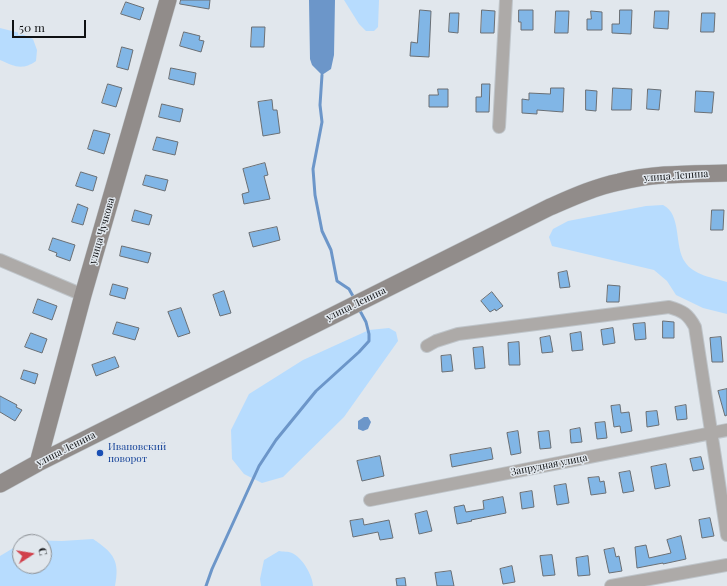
<!DOCTYPE html>
<html>
<head>
<meta charset="utf-8">
<style>
	body { margin:0 }
	#map { position:relative; width:727px; height:586px; overflow:hidden; background:#e1e7ed; font-family:"Playfair Display",serif }
	canvas { display:block }
	.north { position:absolute; left:12px; top:534px; width:40px; height:40px; box-sizing:border-box; background:#e1e7ed; border:1px solid #8d9196; border-radius:50%; rotate:78deg; font-size:11px; font-weight:700; line-height:16px; text-align:center; color:#0f1113 }
	.north::after { content:''; display:block; margin:auto; width:14px; height:18px; background:#d1414c; clip-path:polygon(50% 0,100% 100%,50% 72%,0 100%) }
	.scale { position:absolute; left:12px; top:20px; width:74px; height:18px; box-sizing:border-box; border:2px solid #0f1113; border-top:0; padding-left:5px; font-size:12px; line-height:14px; white-space:nowrap; color:#0f1113; -webkit-text-stroke:3px #e1e7ed; paint-order:stroke }
</style>
</head>
<body>
<div id="map">
<canvas width="727" height="586"></canvas>
<div class="north">С</div>
<div class="scale">50 m</div>
</div>
<script>
const g = document.querySelector('canvas').getContext('2d');
g.lineJoin = 'round';
function fill(path, color) { g.fillStyle = color; g.fill(path, 'evenodd'); }
function trace(path, color, width, dash) { g.strokeStyle = color; g.lineWidth = width; g.lineCap = dash ? 'butt' : 'round'; g.setLineDash(dash || []); g.stroke(path); }
function drawText(font, color, halo, rows, align = 'center') {
  g.font = font + ' "Playfair Display",serif'; g.lineWidth = 3; g.setLineDash([]); g.textBaseline = 'middle'; g.strokeStyle = halo; g.fillStyle = color; for (const [text, x, y, turn = 0] of rows) {
    g.save(); g.translate(x, y); g.rotate((+turn || 0) * Math.PI / 180); g.textAlign = isNaN(turn) ? turn : align; if (halo) g.strokeText(text, 0, 0); g.fillText(text, 0, 0); g.restore();
  }
}
const green = new Path2D(`
	M344,0h35l-1,27 -4,4h-8l-7,-7z
	M0,28l20,5 13,6 4,11 -1,11c-14,10 -22,5 -36,-1z
	M663,205c19,9 11,42 22,57 8,13 29,16 42,20v32l-24,-6 -27,-13 -9,-14 -13,-11 -102,-24 -3,-9 4,-8 15,-8 78,-15z
	M389,328l7,4 2,9 -54,76 -61,60 -21,6 -18,-9 -12,-15 -1,-29 18,-36 54,-34 66,-30z
	M93,539c21,14 27,22 22,47h-115v-30l20,-12v22h24v-24h-21l4,-2 35,1z
	M279,551c4,1 9,0 13,2 10,4 21,23 21,33h-52l-1,-7 4,-19z`);
const water = new Path2D(`
	M309,0h26l-1,55 -3,14 -9,6 -10,-10 -2,-6z
	M364,417h4l3,5 -3,7 -5,2 -5,-2v-8z`);
const stream = new Path2D(`
	M322,75l-2,30 2,17 -9,47 2,26 7,36 9,19 6,31 12,8 5,9
	M206,586l6,-17 47,-103 17,-26 40,-49 43,-39 10,-11v-7l-3,-12 -7,-13`);
const building = new Path2D(`
	M181,0h29l-1,9 -29,-5z
	M126,2l18,6 -4,12 -19,-6z
	M420,10l11,1 -2,46 -19,-1 1,-14 6,1z
	M482,10l13,1 -1,22h-13z
	M519,10h14v20h-12v-8h-2z
	M620,10h12l-1,24 -19,-1v-9h7z
	M556,11h13l-1,22h-13z
	M591,11l11,1v18h-15v-11h4z
	M655,11h14l-1,18 -14,-1z
	M450,13h9l-1,20 -9,-1z
	M702,13h13l-1,19h-13z
	M252,27h13l-1,20h-13z
	M184,32l16,4 -1,4 5,1 -3,11 -21,-6z
	M122,47l11,3 -5,20 -11,-3z
	M171,68l25,5 -2,12 -25,-6z
	M108,84l14,4 -6,19 -14,-4z
	M482,84h8l-1,28h-13v-15h5z
	M551,88h13l-1,24 -26,-2v4l-15,-1v-14l7,1v-7l21,1z
	M613,88l19,1 -1,21h-19z
	M438,89h10v18h-19v-12h9z
	M648,89l13,1 -2,20 -12,-1z
	M586,90l11,1 -1,20 -10,-1z
	M696,91l18,1 -2,21 -17,-1z
	M272,100l1,10h4l3,23 -17,3 -5,-34z
	M162,104l21,5 -3,13 -21,-5z
	M94,130l16,4 -6,20 -16,-5z
	M157,137l21,5 -3,13 -22,-5z
	M265,163l3,12 -4,1 6,23 -26,5 -2,-10 7,-2 -6,-23z
	M81,172l16,5 -4,14 -17,-5z
	M146,175l22,5 -3,11 -22,-6z
	M78,204l10,4 -5,17 -11,-3z
	M135,210l17,5 -3,10 -17,-4z
	M712,210h12l-1,20h-12z
	M277,227l3,13 -27,7 -4,-14z
	M53,238l22,7 -5,16 -14,-5 1,-3 -8,-3z
	M122,246l29,7 -3,10 -28,-7z
	M567,271l3,16 -10,1 -2,-15z
	M113,284l15,4 -3,11 -15,-4z
	M608,285l12,1 -1,16h-12z
	M224,291l7,22 -11,3 -7,-21z
	M492,292l11,14 -7,5 -1,-2 -5,3 -9,-11z
	M38,299l19,7 -5,14 -19,-7z
	M181,308l9,25 -12,4 -10,-25z
	M663,321l11,1v16h-11z
	M117,322l22,6 -4,12 -22,-6z
	M645,323l1,16 -11,1 -2,-16z
	M613,328l2,15 -12,2 -2,-15z
	M581,332l2,18 -11,1 -2,-17z
	M31,333l16,6 -5,14 -17,-6z
	M550,336l3,16 -11,1 -2,-15z
	M721,337l2,25h-11l-2,-24z
	M519,342l1,23h-11l-1,-22z
	M483,347l2,21 -10,1 -2,-21z
	M451,355l2,16 -11,1 -1,-16z
	M115,357l4,10 -23,9 -4,-11z
	M24,370l14,4 -3,10 -14,-5z
	M727,389v26l-2,1 -7,-25z
	M0,396l17,9 -1,2 6,3 -7,11 -15,-9z
	M620,405l1,8 8,-1 3,19 -11,2 -1,-7 -6,1 -3,-21z
	M686,405l1,14 -10,1 -2,-13z
	M657,411l2,14 -12,2 -1,-15z
	M605,422l2,16 -10,1 -2,-16z
	M580,428l2,14 -11,1 -1,-13z
	M518,431l3,22 -10,2 -4,-22z
	M549,431l2,17 -11,1 -2,-17z
	M491,448l2,11 -41,8 -2,-12z
	M380,456l4,20 -22,5 -5,-20z
	M701,457l3,12 -11,2 -3,-12z
	M666,464l4,22 -15,3 -4,-22z
	M630,471l4,20 -11,2 -4,-20z
	M599,477l1,5 4,-1 2,12 -15,2 -3,-17z
	M566,484l3,19 -12,2 -3,-19z
	M532,491l2,16 -12,2 -2,-16z
	M503,497l3,16 -35,7 1,1 -15,3 -3,-17 10,-2 2,7 18,-3 -1,-8z
	M427,511l5,20 -13,3 -4,-20z
	M710,518l4,18 -12,2 -3,-18z
	M363,519l1,6 25,-5 4,18 -13,2 -2,-8 -25,5 -3,-16z
	M681,536l5,23 -23,5v-1l-26,5 -2,-21 11,-2 3,13 22,-5 -4,-13z
	M614,548l2,9 3,-1 3,15 -13,2 -5,-23z
	M552,555l3,20 -12,1 -3,-20z
	M588,556l2,19 -12,1 -2,-18z
	M512,566l3,16 -12,2 -3,-15z
	M451,571l3,15h-17l-2,-13z
	M405,578l1,8h-9l-1,-7z`);
const street = new Path2D(`
	M499,127l7,-127
	M0,260l83,35
	M427,346l9,-5 22,-7 211,-27c14,4 19,7 26,20l32,208
	M370,500l357,-70
	M611,586l116,-21`);
const secondary = new Path2D(`
	M38,463l45,-168 85,-295
	M0,484l38,-21 512,-256c23,-10 45,-20 69,-25 36,-9 72,-8 108,-9`);
const markers = [
	[100,453,4,"#1a4fb4"]
];
const streetNames = [
	["улица Ленина",676,176,-4],
	["улица Чучкова",102,231,-74],
	["улица Ленина",356,304,-26],
	["улица Ленина",66,449,-27],
	["Запрудная улица",549,465,-11]
];
const transitNames = [
	["Ивановский",108,447],
	["поворот",108,459]
];
fill(green, '#b7dcfe');
fill(water, '#6c96c9');
trace(stream, '#6c96c9', 3);
fill(building, '#81b6e6');
trace(building, '#6a6f74', 1);
trace(street, '#bfc5ca', 14);
trace(secondary, '#bfc5ca', 18);
trace(street, '#adaaa8', 12);
trace(secondary, '#918c8a', 17);
for (const [x, y, r, color] of markers) { const dot = new Path2D(); dot.arc(x, y, r, 0, 2 * Math.PI); g.fillStyle = color; g.fill(dot); trace(dot, '#e1e7ed', 1.5); }
drawText('10px', '#0f1113', '#e1e7ed', streetNames);
drawText('10px', '#164399', '#e1e7ed', transitNames, 'left');
</script>
</body>
</html>
